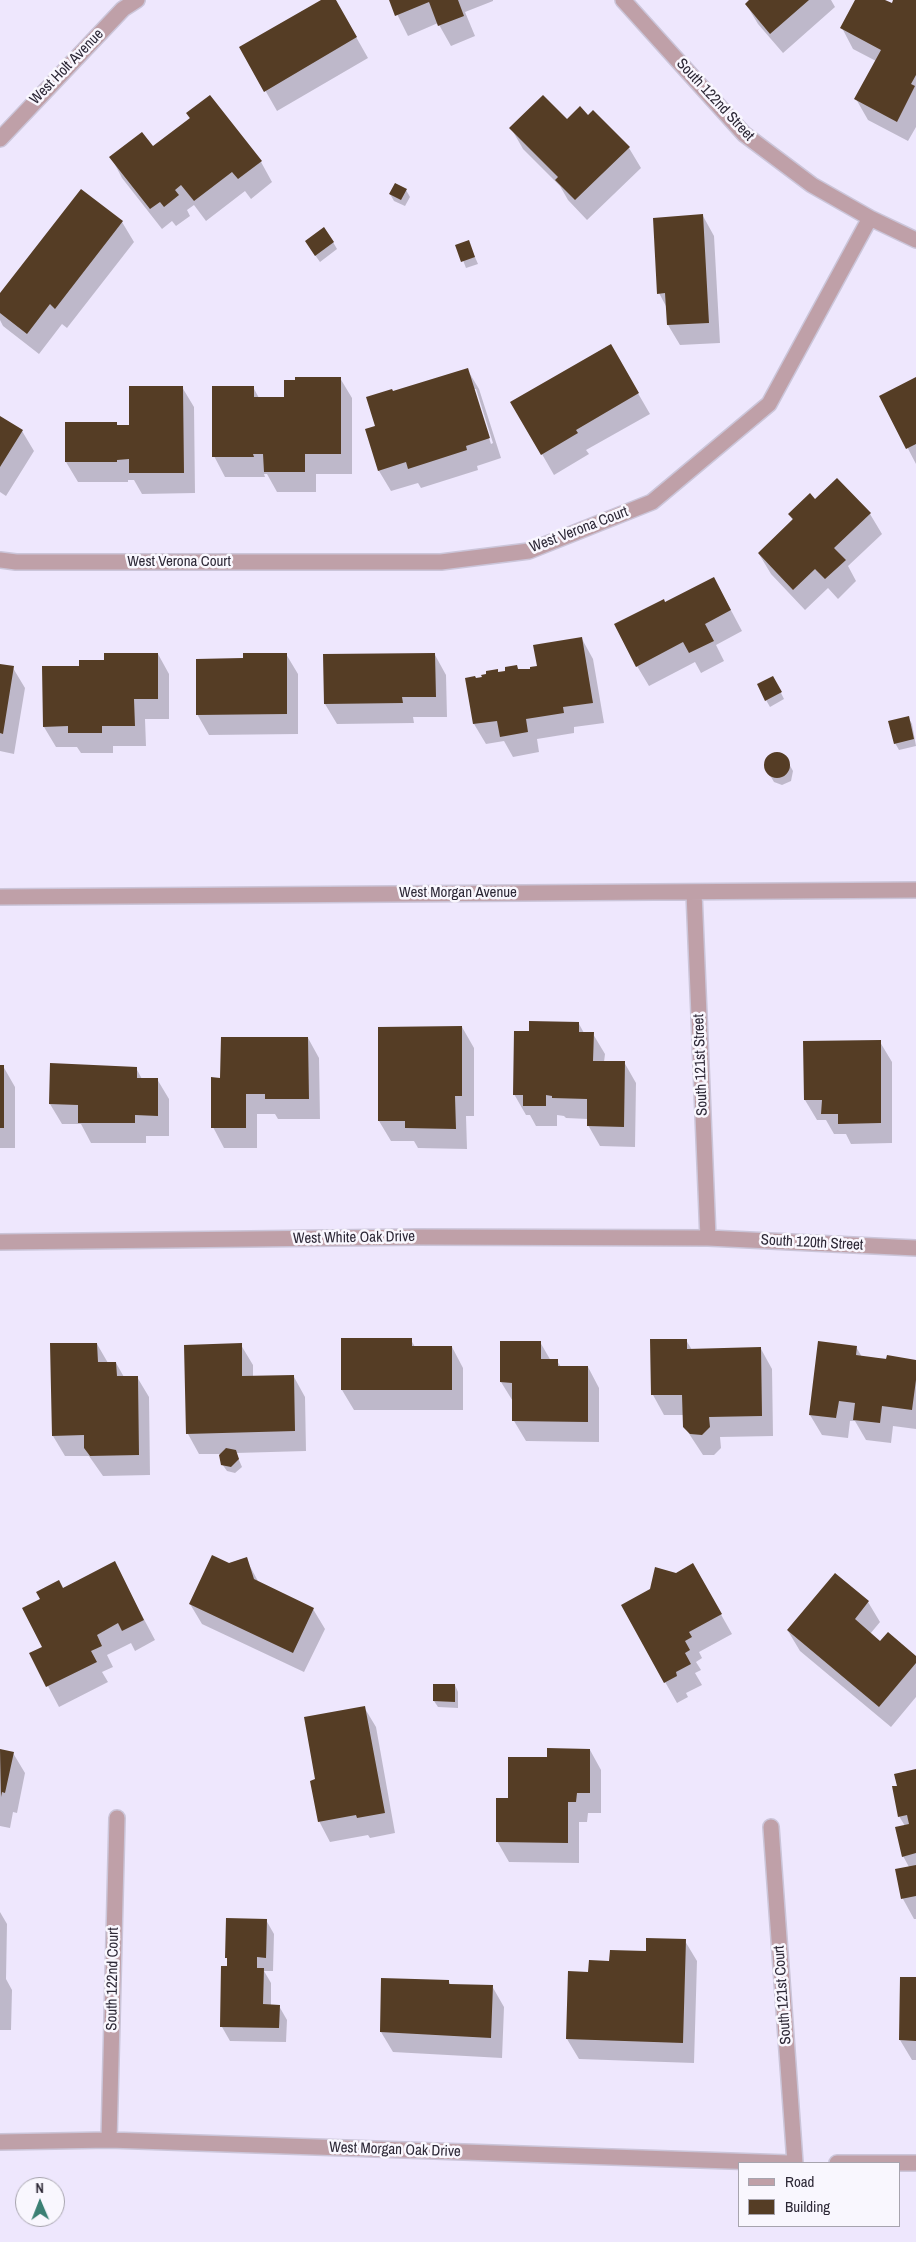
<!DOCTYPE html>
<html>
<head>
<meta charset="utf-8">
<style>
	body { margin:0 }
	#map { position:relative; width:916px; height:2242px; overflow:hidden; background:#eee7fd; font-family:"Archivo Narrow",sans-serif }
	canvas { display:block }
	.legend { position:absolute; left:738px; top:2162px; width:162px; height:65px; box-sizing:border-box; background:#f9f7fe; border:1px solid #a7a4ae; margin:0; padding:6px 9px; list-style:none; font-size:15px; color:#2d2836 }
	.legend li { display:flex; align-items:center; gap:10px; height:25px }
	.legend b { width:25px; border:1px solid #a7a4ae }
	.north { position:absolute; left:15px; top:2177px; width:50px; height:50px; box-sizing:border-box; background:#f9f7fe; border:1px solid #a7a4ae; border-radius:50%; rotate:359deg; font-size:14px; font-weight:700; line-height:20px; text-align:center; color:#2d2836 }
	.north::after { content:''; display:block; margin:auto; width:18px; height:22px; background:#3b8074; clip-path:polygon(50% 0,100% 100%,50% 72%,0 100%) }
</style>
</head>
<body>
<div id="map">
<canvas width="916" height="2242"></canvas>
<ul class="legend">
<li><b style="height:6px;background:#bfa0a8"></b>Road</li>
<li><b style="height:14px;background:#553d25"></b>Building</li>
</ul>
<div class="north">N</div>
</div>
<script>
const g = document.querySelector('canvas').getContext('2d');
g.lineJoin = 'round';
function fill(path, color) { g.fillStyle = color; g.fill(path, 'evenodd'); }
function trace(path, color, width, dash) { g.strokeStyle = color; g.lineWidth = width; g.lineCap = dash ? 'butt' : 'round'; g.setLineDash(dash || []); g.stroke(path); }
function drawText(font, color, halo, rows, align = 'center') {
  g.font = font + ' "Archivo Narrow",sans-serif'; g.lineWidth = 5; g.setLineDash([]); g.textBaseline = 'middle'; g.strokeStyle = halo; g.fillStyle = color; for (const [text, x, y, turn = 0] of rows) {
    g.save(); g.translate(x, y); g.rotate((+turn || 0) * Math.PI / 180); g.textAlign = isNaN(turn) ? turn : align; if (halo) g.strokeText(text, 0, 0); g.fillText(text, 0, 0); g.restore();
  }
}
const shadow = new Path2D(`
	M323,0h12l33,58 -91,53 -36,-63z
	M390,0h103v1l-28,11 10,24 -24,10 -13,-23 -30,13z
	M751,0h80l4,7 -52,46 -25,-29 -12,-20z
	M857,0h26l9,5 3,-5 21,1v126l-8,14 -40,-21 -12,-21 20,-38 -23,-12 -11,-21z
	M593,112l36,36 12,20 -54,52 -19,-20 -8,-14 -37,-37 -12,-21 56,-7 21,-5z
	M187,114l74,48 11,20 -21,17 -6,-8 -39,30 -12,-16 -7,5 3,6 -14,10 -4,-5 -10,8 -40,-51 -11,-21 41,-9 38,-29z
	M82,190l40,32 12,20 -67,86 -5,-4 -23,30 -36,-28 -3,-6v-25z
	M406,190l4,7 -5,9 -11,-5 -4,-7z
	M703,216l11,20 6,107 -40,2 -12,-20 -1,-17 -8,-15z
	M468,241l10,23 -12,4 -9,-23z
	M333,242l4,7 -17,13 -10,-14z
	M610,345l40,69 -64,36 3,4 -35,21 -42,-73z
	M467,369l12,20 22,69 -24,8 1,4 -57,18 -3,-5 -27,8 -12,-20 -12,-41 9,-4 17,-33zM473,389h3l17,54 -2,1z
	M340,378l12,20v76h-36v18h-39l-10,-18h-3l1,3h-40l-11,-21 39,-69 6,11h27z
	M916,378v86l-35,-67z
	M182,387l12,20 1,86 -53,1 -8,-14h-6v2h-50l-12,-20 50,-39 2,3 13,1z
	M0,417l22,14 12,20 -28,45 -6,-4z
	M815,501l55,13 12,20 -34,32 8,15 -18,18 -10,-11 -23,22 -34,-36 -12,-20 34,-33 -3,-6z
	M725,599l17,32 -26,14 8,16 -23,12 -6,-11 -46,24 -12,-20 28,-62z
	M582,639l11,20 11,64 -30,4v6l-37,6 2,13 -26,5 -9,-16 -18,3 -12,-20 -8,-45 17,-1 14,-8 2,3 32,-2z
	M158,654l11,20v45h-24l1,27h-33v7h-32l-4,-6h-21l-12,-20 36,-59 25,-7z
	M286,654l12,20v60l-89,1 -12,-21 47,-54z
	M435,655l11,20 1,42h-34l1,6 -77,1 -12,-20z
	M0,665l13,3 12,20 -11,66 -14,-3z
	M773,677l11,22 -14,8 -4,-7z
	M908,717l4,7 4,22 -17,4 -4,-7z
	M775,753l9,2 9,16 -2,10 -9,4 -8,-3 -9,-15 2,-10z
	M579,1024l5,9 9,1 12,20 -1,8h20l12,21 -1,64 -35,-1 -12,-21v-6l-22,-1 -2,-2 -7,-1v11h-21l-6,-11h-4l-12,-21 16,-61z
	M462,1027l12,21v68h-8l1,33 -49,-1 -4,-7h-23l-12,-20z
	M308,1038l11,20 1,61h-42l-3,-5h-18v34h-33l-11,-21 9,-48z
	M804,1042h76l12,20v81l-41,1 -5,-10h-12l-8,-14h-9l-12,-20z
	M0,1066h3l12,21v61h-15z
	M136,1068l6,11h15l12,20v37h-23v7h-55l-10,-19h-19l-12,-20z
	M411,1340l4,7h37l11,21v42h-109l-12,-20z
	M686,1340l6,10 69,-1 11,20 1,67 -53,1 1,11 -7,7h-11l-19,-29v-11h-20l-11,-20z
	M540,1342l11,19h6l4,6h27l11,21v54l-73,-1 -12,-20v-18l-13,-21z
	M97,1344l11,19h8l8,14h13l12,20 1,78 -47,1 -14,-20h-24l-12,-20z
	M241,1345l12,20v12h41l11,20 1,54 -70,2 6,14 -7,6 -8,-2 -5,-7v-10h-23l-11,-20z
	M856,1347l6,10 54,4v68l-23,-3 -2,17 -25,-3 -11,-19h-5l-2,17 -26,-3 -12,-20z
	M246,1559l13,24 54,26 12,20 -21,43 -102,-48 -12,-20 39,-39z
	M114,1563l41,77 -20,11 -4,-8 -24,12 6,12 -11,5 6,10 -49,25 -28,-53 12,-7 -2,-48z
	M693,1565l39,69 -33,18 3,6 -6,4 5,8 -6,3 7,12 -16,8 2,4 -11,6 -55,-97z
	M868,1602l12,20 -10,12 11,8 35,16v39l-25,30 -91,-76 -12,-20z
	M455,1685l3,7v16l-20,-1 -4,-6z
	M364,1707l12,20 19,106 -25,5 -2,-3 -38,7 -11,-21 -2,-41z
	M0,1750l13,3 12,20 -8,40 -4,-1 -3,16 -10,-2z
	M590,1750l11,20v43h-13l-1,9h-8v41l-70,-1 -12,-21 13,-42 38,-41z
	M916,1771v148h-2l-11,-20 6,-32 -6,-11 2,-30 -6,-10 -1,-29z
	M0,1912l7,12 -1,55 6,11 -1,40h-11z
	M266,1920l8,14 -1,37h-9l7,12v23h8l8,14 -1,22 -56,-1 -8,-14z
	M685,1941l12,20 -3,102 -115,-4 -12,-20 22,-66 21,-11z
	M916,1978v82h-4l-12,-20z
	M449,1982l2,3 41,1 12,21 -2,51 -109,-6 -12,-20z`);
const building = new Path2D(`
	M321,0h15l21,37 -93,55 -25,-45z
	M389,0h69l6,16 -26,10 -9,-24 -34,14z
	M749,0h60l-39,34 -25,-30z
	M855,0h30l7,3 1,-3h23v75l-5,9 4,2 -18,36 -43,-23 27,-49 -41,-22z
	M210,95l52,66 -24,18 -6,-7 -38,29 -13,-16 -6,5 4,5 -15,12 -4,-5 -10,7 -41,-52 33,-25 11,14 37,-28 -4,-5z
	M543,95l24,24 13,-13 8,9 5,-5 37,37 -55,53 -20,-20 3,-3 -49,-49z
	M395,183l12,6 -6,11 -12,-6z
	M81,189l42,32 -68,88 -5,-5 -23,30 -27,-21v-20z
	M703,214l6,109 -42,2 -2,-32 -8,1 -4,-76z
	M324,227l10,15 -19,14 -10,-15z
	M469,240l6,17 -14,5 -6,-17z
	M611,344l28,49 -63,37 2,3 -37,22 -31,-53z
	M468,368l22,70 -24,8 1,4 -59,19 -2,-7 -28,9 -13,-42 10,-3 -9,-29 26,-8 1,2z
	M295,377h46v77h-36v18h-41l-1,-18h-10l1,3h-42v-71h42v11h30v-17h11z
	M916,377v67l-10,5 -27,-53z
	M129,386h54l1,87h-55v-14l-12,1v2h-52v-40h52v3h12z
	M0,416l23,14 -23,37z
	M837,478l34,35 -37,35 12,12 -21,19 -10,-10 -22,21 -35,-37 35,-34 -5,-5 22,-21 5,6z
	M714,577l17,33 -26,14 9,17 -25,12 -6,-11 -47,25 -22,-43 50,-25 1,3z
	M582,637l11,66 -30,4 1,6 -38,6 2,13 -28,5 -3,-16 -24,3 -8,-46 10,-2 1,2 6,-1 -1,-2 5,-1v-3l12,-2v3l7,-1v-4l12,-2 1,4h12v-2l7,-1 -4,-21z
	M104,653h54v46h-24l1,27h-33v7h-34v-7l-25,1 -1,-61h37v-6h25z
	M243,653h44v61l-91,1v-56l47,-1z
	M435,653l1,44h-34l1,6 -79,1 -1,-50z
	M0,664l14,2 -11,68 -3,-1z
	M773,676l9,16 -17,9 -8,-17z
	M909,716l5,23 -20,5 -6,-23z
	M764 765a13 13 0 1 1 26 0a13 13 0 1 1-26 0Z
	M529,1021l50,1v10h15l-1,29h32l-1,66 -37,-1v-27l-35,-1v-2l-6,-1v11h-23v-11h-10l1,-64h15z
	M462,1026v70h-7l1,33 -51,-1v-7h-27v-94z
	M221,1037h87l1,62h-44v-5h-19v34h-35v-51l9,1z
	M881,1040v83l-43,1v-10h-17l1,-14h-18l-1,-59z
	M50,1063l87,4v11h21v38l-23,-1v8h-57v-18l-29,-1z
	M0,1065h4v63h-4z
	M341,1338h71v8h40v44h-111z
	M650,1339h37v10l74,-2 1,69 -53,1 1,10 -8,8 -12,-1 -7,-7 -1,-32h-31z
	M500,1341h41v18h17v7h30v56l-76,-1v-38l-12,-1z
	M818,1341l39,5 -1,9 30,4 1,-4 29,5v20l-4,30 -30,-4 -2,17 -27,-3 2,-17 -16,-2 -3,17 -27,-3z
	M50,1343h47l1,19h18l1,14h21l1,79 -49,1 -6,-8v-13l-32,1z
	M242,1343v33l52,-1 1,56 -109,3 -2,-89z
	M226,1448l10,2 3,9 -8,8 -10,-2 -2,-10z
	M212,1555l17,8 18,-6 7,22 60,29 -21,45 -104,-49z
	M115,1561l29,59 -22,11 -4,-8 -21,12 5,11 -11,5 6,11 -51,25 -17,-34 13,-6 -20,-39 18,-9 -4,-7 23,-12 4,8z
	M693,1563l29,51 -33,18 3,5 -7,4 5,9 -5,3 6,11 -15,8 1,4 -13,7 -43,-78 29,-16 5,-22 21,6z
	M835,1573l34,28 -14,18 25,22 8,-9 28,24v7l-37,44 -92,-77z
	M433,1684h22v18l-22,-1z
	M365,1706l20,107 -28,5 -1,-3 -38,7 -8,-41 5,-2 -11,-62z
	M547,1748l43,1v44h-13l-1,9h-8v41l-72,-1v-44h12v-41h39z
	M0,1749l14,3 -9,41 -3,-1 -1,5z
	M916,1769v84l-14,4 -7,-30 14,-3 -2,-9 -9,2 -6,-31h5l-3,-12z
	M916,1865v31l-15,3 -6,-30z
	M226,1918l41,1 -1,39 -9,-1v11h7l-1,36 17,1 -1,23 -59,-1 1,-61h6v-8h-2z
	M646,1938l40,1 -3,104 -117,-4 2,-68 20,1 1,-12 20,1 1,-11 36,1z
	M900,1977h16v64l-17,-1z
	M381,1978l68,2v4l44,1 -2,53 -111,-6z`);
const street = new Path2D(`
	M623,0l121,134 68,51 58,33
	M0,139l123,-130 14,-9
	M0,560l16,2h425l88,-11 123,-49 117,-98 101,-186 46,22
	M694,892l14,346
	M0,897l916,-7
	M0,1242l416,-5 292,1 208,10
	M771,1827l24,336
	M109,2140l8,-322
	M0,2142l109,-2 680,23
	M837,2163h79`);
const streetNames = [
	["West Holt Avenue",67,67,-46],
	["South 122nd Street",715,100,47],
	["West Verona Court",579,530,-21],
	["West Verona Court",179,562],
	["West Morgan Avenue",458,893],
	["South 121st Street",701,1065,-92],
	["West White Oak Drive",354,1238,-1],
	["South 120th Street",812,1243,3],
	["South 122nd Court",113,1979,-89],
	["South 121st Court",783,1995,-94],
	["West Morgan Oak Drive",395,2150,2]
];
fill(shadow, '#0003');
fill(building, '#553d25');
trace(street, '#cbc5d9', 18);
trace(street, '#bfa0a8', 15);
drawText('15px', '#2d2836', '#f9f7fe', streetNames);
</script>
</body>
</html>
